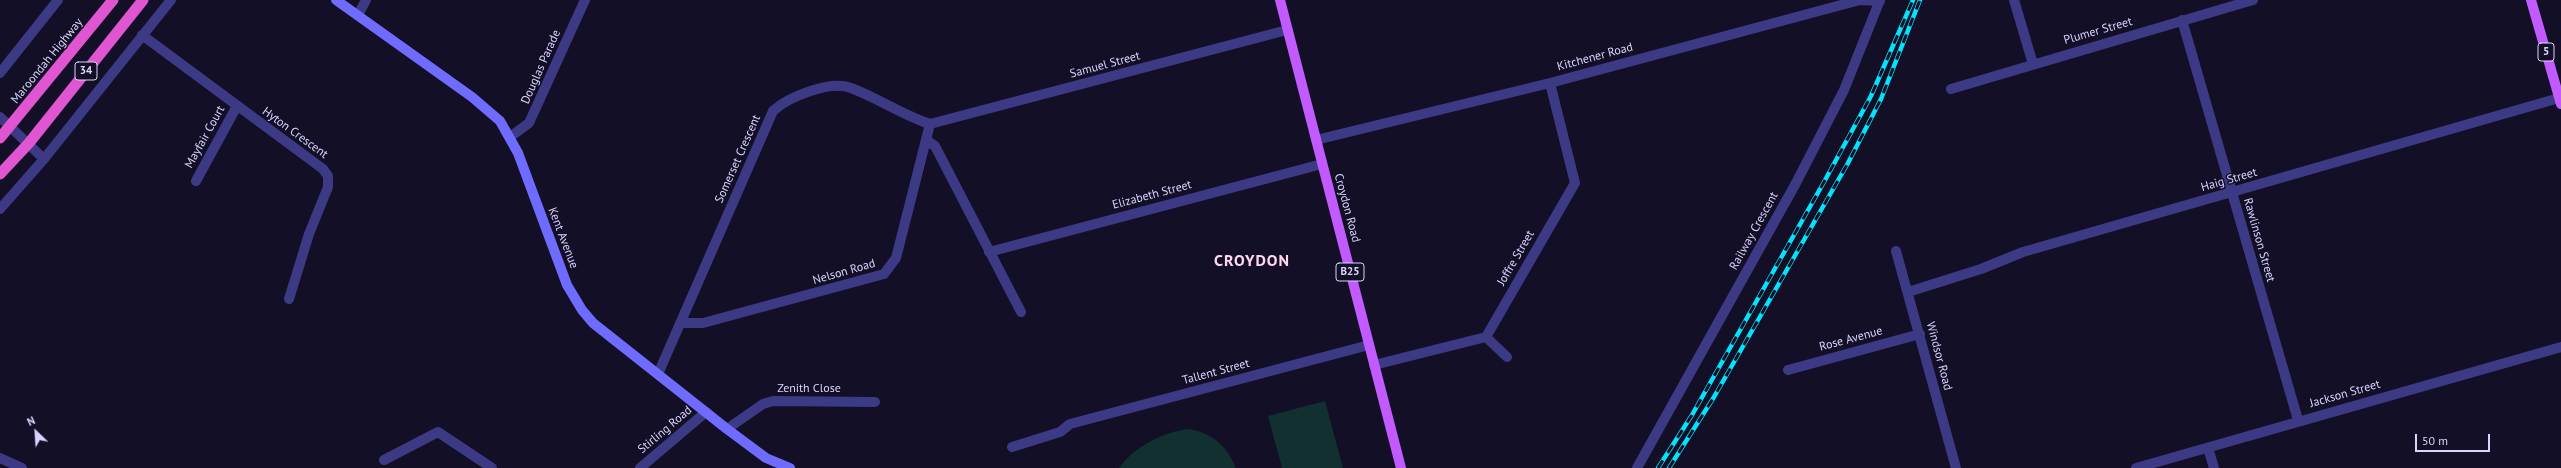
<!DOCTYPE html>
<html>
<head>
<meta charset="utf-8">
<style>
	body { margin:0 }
	#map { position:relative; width:2561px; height:468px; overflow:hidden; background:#130f26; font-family:"PT Sans",sans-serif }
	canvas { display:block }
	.north { position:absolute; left:16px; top:412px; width:40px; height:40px; -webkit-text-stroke:3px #130f26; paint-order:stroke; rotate:335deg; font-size:11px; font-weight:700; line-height:16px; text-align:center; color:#d9d4ff }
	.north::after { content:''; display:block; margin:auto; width:14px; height:18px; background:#d9d4ff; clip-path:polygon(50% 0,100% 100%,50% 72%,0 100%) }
	.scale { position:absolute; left:2415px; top:434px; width:75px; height:18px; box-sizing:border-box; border:2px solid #d9d4ff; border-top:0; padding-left:5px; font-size:12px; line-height:14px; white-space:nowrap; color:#d9d4ff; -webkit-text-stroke:3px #130f26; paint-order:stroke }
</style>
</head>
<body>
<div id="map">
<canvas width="2561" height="468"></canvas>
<div class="north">N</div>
<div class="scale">50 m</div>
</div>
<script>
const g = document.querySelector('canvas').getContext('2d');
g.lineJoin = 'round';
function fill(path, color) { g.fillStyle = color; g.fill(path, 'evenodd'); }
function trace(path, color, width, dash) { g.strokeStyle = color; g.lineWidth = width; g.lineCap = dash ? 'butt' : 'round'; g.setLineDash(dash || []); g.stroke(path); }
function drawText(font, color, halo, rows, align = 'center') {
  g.font = font + ' "PT Sans",sans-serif'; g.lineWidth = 3; g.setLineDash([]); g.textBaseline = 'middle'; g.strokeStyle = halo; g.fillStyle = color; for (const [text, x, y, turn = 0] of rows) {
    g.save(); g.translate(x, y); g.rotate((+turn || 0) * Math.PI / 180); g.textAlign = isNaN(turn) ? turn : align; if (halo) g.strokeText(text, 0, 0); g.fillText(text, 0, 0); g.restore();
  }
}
const green = new Path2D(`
	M1325,401l18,67h-61l-14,-52z
	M1190,429c23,5 37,17 46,39h-117c15,-21 45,-37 71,-39z`);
const minor = new Path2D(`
	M2014,0l19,64
	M358,15l8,-15
	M2182,20l116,400
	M142,35l181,134 5,7v11l-19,47 -20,65
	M0,73l58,-73
	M1951,89l302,-89
	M0,117l44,42
	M930,124l357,-94
	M510,137l19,-14 56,-123
	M926,140l9,6 86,166
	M1316,140l234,-57 310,-83 20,1
	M196,181l41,-75
	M0,209l44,-50 127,-159
	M1896,251l60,217
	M989,252l333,-88
	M1908,292l73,-23 42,-17 536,-154
	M680,323h23l181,-49 12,-16 34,-134
	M1486,337l21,20
	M1374,365l112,-28 89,-154 -25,-100
	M1788,370l132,-36
	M658,374l115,-263c15,-14 57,-31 78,-23 27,10 51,27 79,36
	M727,429l36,-25 10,-3 102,1
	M1012,447l48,-15 10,-8 299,-79
	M2208,448l6,20
	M0,458l22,10
	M384,460l54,-28 54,36
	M640,468l66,-56
	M1637,468l159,-285 48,-93 36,-90
	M2136,468l425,-121`);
const secondary = new Path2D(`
	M336,0l136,97 28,24 18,32 49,132 15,25 11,13 134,106 39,29 24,10`);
const primary = new Path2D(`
	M1280,0l121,468
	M2531,0l30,104`);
const trunk = new Path2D(`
	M0,138l113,-138
	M0,174l29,-31 114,-143`);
const rail = new Path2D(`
	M1658,468l34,-53 132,-233 47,-86 42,-96
	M1669,468l45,-71 134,-234 33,-64 39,-99`);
const shields = [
	[2546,52,16],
	[86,71,22],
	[1350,272,28]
];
const shieldNames = [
	["5",2546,52],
	["34",86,71],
	["B25",1350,272]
];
const streetNames = [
	["Plumer Street",2098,31,-16],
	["Kitchener Road",1595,57,-15],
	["Maroondah Highway",47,61,-51],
	["Samuel Street",1105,65,-15],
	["Douglas Parade",541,67,-66],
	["Hyton Crescent",295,133,36],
	["Mayfair Court",205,137,-61],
	["Somerset Crescent",738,159,-66],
	["Haig Street",2229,180,-16],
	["Elizabeth Street",1152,195,-15],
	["Croydon Road",1347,208,75],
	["Railway Crescent",1754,231,-61],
	["Kent Avenue",563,238,69],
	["Rawlinson Street",2259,240,74],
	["Joffre Street",1516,258,-60],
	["Nelson Road",844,272,-16],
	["Rose Avenue",1851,339,-15],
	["Windsor Road",1939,356,75],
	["Tallent Street",1216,372,-15],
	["Zenith Close",809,389],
	["Jackson Street",2345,394,-16],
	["Stirling Road",665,430,-40]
];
const districtNames = [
	["CROYDON",1252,261]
];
fill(green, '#12302f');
trace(minor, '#3d3a85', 10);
trace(secondary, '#6f6bff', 10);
trace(primary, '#c25bff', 10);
trace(trunk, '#e055d1', 11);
trace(rail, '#00e5ff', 4.5);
trace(rail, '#130f26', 3, [9]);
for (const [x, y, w] of shields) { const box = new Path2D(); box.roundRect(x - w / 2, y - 9, w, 18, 3); g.fillStyle = '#130f26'; g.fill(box); trace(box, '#d9d4ff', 1); }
drawText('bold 11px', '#d9d4ff', null, shieldNames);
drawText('12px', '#d9d4ff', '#130f26', streetNames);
g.letterSpacing = '1px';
drawText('bold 16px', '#ffd6f0', '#130f26', districtNames);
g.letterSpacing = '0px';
</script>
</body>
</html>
